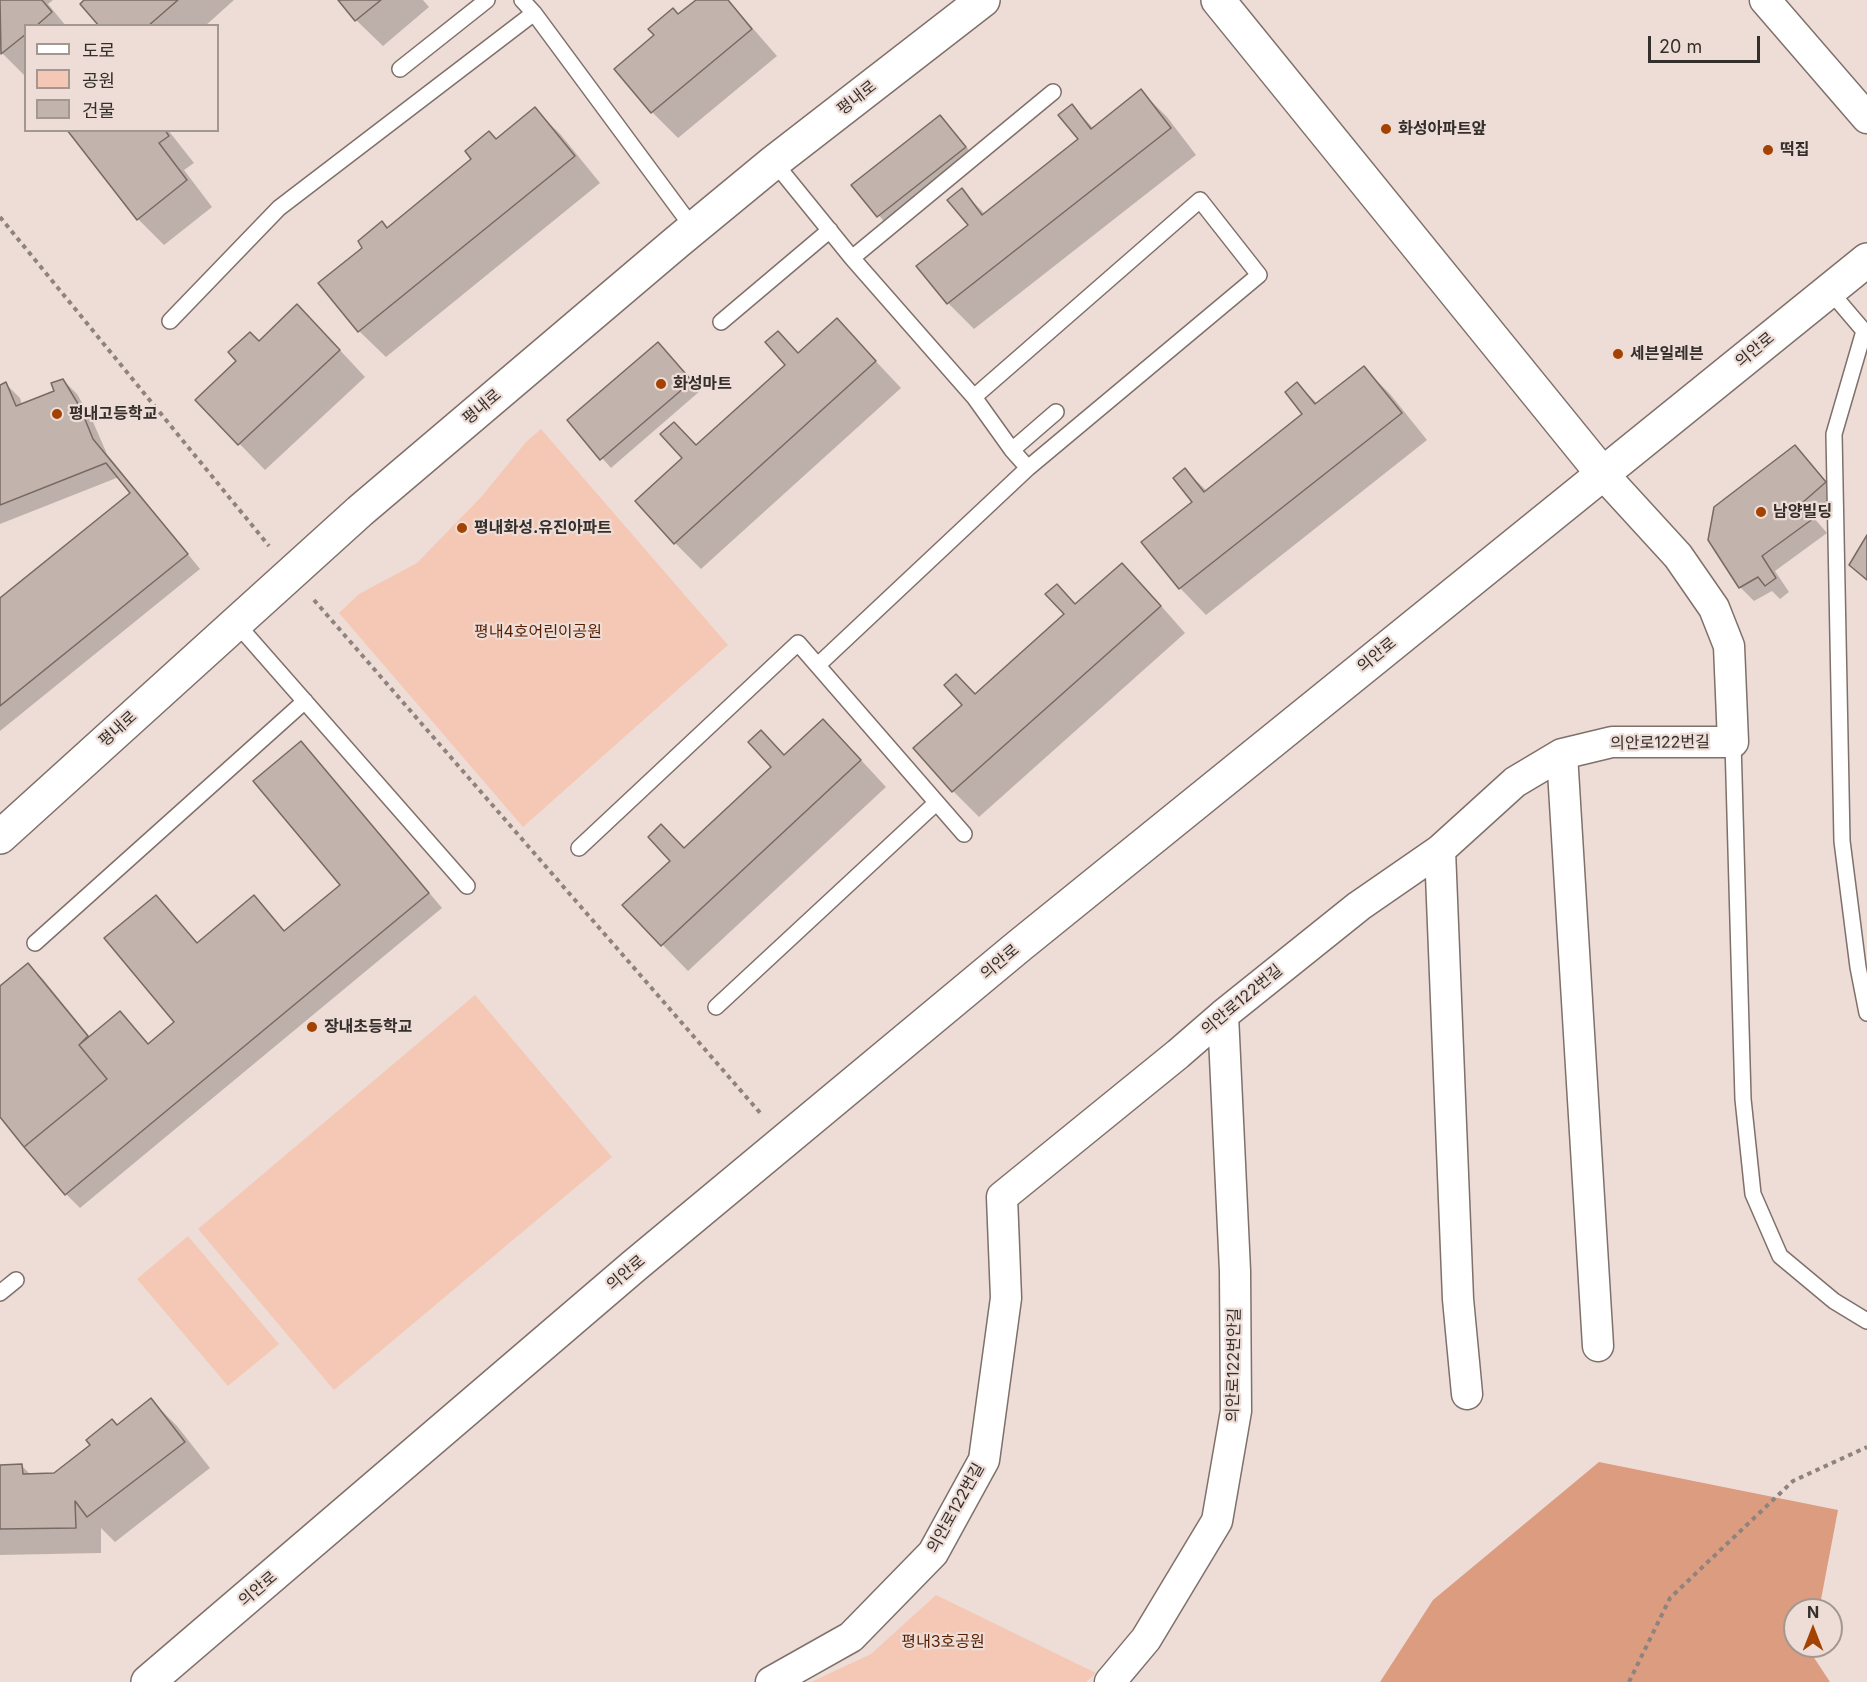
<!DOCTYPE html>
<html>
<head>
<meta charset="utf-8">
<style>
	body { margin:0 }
	#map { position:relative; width:1867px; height:1682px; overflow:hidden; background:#edddd6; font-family:Inter,"Noto Sans KR",sans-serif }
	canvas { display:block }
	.legend { position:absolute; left:24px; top:24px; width:195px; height:108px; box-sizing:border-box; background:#edddd6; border:2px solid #a39792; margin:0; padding:8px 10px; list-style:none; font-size:18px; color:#352f2c }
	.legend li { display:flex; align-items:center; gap:12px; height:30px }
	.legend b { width:30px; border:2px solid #a39792 }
	.north { position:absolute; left:1783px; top:1598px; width:60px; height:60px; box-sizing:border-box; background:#edddd6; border:2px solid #a39792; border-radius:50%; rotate:0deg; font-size:16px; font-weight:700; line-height:24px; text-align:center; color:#352f2c }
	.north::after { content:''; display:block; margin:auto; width:21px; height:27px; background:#a44201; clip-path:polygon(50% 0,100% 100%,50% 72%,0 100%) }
	.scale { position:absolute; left:1648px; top:36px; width:112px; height:27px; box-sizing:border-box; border:3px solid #352f2c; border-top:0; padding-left:8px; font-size:18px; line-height:21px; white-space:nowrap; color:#352f2c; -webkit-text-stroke:4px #edddd6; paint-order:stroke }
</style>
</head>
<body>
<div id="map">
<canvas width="1867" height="1682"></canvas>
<ul class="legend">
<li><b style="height:8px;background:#fff"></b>도로</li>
<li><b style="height:16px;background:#f5c8b5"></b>공원</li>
<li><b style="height:16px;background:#c2b3ac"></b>건물</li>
</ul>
<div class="north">N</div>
<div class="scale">20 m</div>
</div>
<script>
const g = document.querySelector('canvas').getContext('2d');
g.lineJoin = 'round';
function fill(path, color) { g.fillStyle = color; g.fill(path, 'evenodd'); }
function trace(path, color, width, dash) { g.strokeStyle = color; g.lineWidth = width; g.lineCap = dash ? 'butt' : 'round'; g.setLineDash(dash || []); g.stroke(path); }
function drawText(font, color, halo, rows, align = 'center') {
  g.font = font + ' Inter,"Noto Sans KR",sans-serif'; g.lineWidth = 4.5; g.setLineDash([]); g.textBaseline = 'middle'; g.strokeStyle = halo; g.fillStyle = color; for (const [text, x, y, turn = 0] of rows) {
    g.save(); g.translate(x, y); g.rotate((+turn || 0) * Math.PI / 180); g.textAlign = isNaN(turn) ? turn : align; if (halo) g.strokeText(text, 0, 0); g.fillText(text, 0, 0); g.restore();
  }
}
const green = new Path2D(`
	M541,429l187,216 -205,182 -184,-214 20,-19 58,-31 65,-67 44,-54z
	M475,995l137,162 -278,233 -136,-161z
	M188,1236l91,108 -51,42 -91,-107z
	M936,1595l160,78 -10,9h-275l60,-28z`);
const forest = new Path2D(`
	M1599,1462l239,48 -19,100h-24v36h17l-1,7 19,29h-450l53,-82z`);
const shadow = new Path2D(`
	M0,0h53l-5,4 18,22h-40v51l-26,-26z
	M87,0h147l-29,26h-104z
	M340,0h83l6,7 -46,39 -27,-26z
	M698,0h30l49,56 -99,82 -26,-26 4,-76z
	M1141,91l26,26 29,38 -222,174 -26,-26 22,-78 -9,-35 24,24 95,-75 -8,-33 22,23z
	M535,109l26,26 39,48 -214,174 -27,-26 -39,-48z
	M949,126l25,30 -87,69 -33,-40z
	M69,130h99l26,33 -10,7 28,37 -48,38 -26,-26z
	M837,320l64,68 -200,181 -26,-26 22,-96z
	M323,332l42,45 -100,93 -68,-70 62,-57z
	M667,353l33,38 -89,77 -42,-47z
	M1364,368l26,26 37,46 -221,175 -26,-27 -37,-46 51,-40 -9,-32 22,21 98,-77 -8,-30 21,20z
	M63,380l14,14 16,28 14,32 93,115 -200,162v-131l132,-106 -13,-17 -119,47v-138l6,-2 14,14 2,7 34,-13z
	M1795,447l14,14 30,36 -25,21 13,15 -52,38 14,21 -9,7 -8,-8 -18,10 -14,-14z
	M1122,565l26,26 37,42 -206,184 -26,-26 22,-96 91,-80 -9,-29 19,19z
	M301,743l14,14 127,151 -362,300 -14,-14 -66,-79v-127l28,-23 14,13 48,59 30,-24 29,32 27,-23 -20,-125 42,47 56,-47 32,35 56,-47z
	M849,747l37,40 -198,184 -64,-66 160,-149z
	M151,1400l26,26 33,42 -95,74 -14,-14v25l-101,2v-89h22l9,9 23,-1z`);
const building = new Path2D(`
	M0,0h42l10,12 -16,14h-10v8l-25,20z
	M84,0h94l-30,26h-49l-19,-22z
	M338,0h43l-26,21z
	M696,0h32l24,29 -101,84 -37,-44 40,-34 -6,-6 25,-21 5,6z
	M1141,89l30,39 -224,176 -31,-38 52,-41 -21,-25 15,-12 20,27 96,-76 -20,-24 14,-11 19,25z
	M535,107l40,49 -217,176 -40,-49 44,-35 -4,-7 24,-20 5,7 84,-69 -6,-8 24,-20 7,8z
	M940,115l26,32 -89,70 -26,-32z
	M67,130h98l4,6 -10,7 28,37 -50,40z
	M297,304l43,46 -102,95 -43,-45 41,-39 -8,-9 22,-20 9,9z
	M837,318l39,43 -202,183 -39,-43 47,-43 -22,-24 14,-12 22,23 89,-80 -20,-23 13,-11 20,22z
	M658,342l34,39 -92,79 -33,-40z
	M1364,366l38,47 -223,176 -38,-47 51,-40 -19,-24 12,-10 19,24 98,-78 -17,-22 12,-10 18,22z
	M63,379l17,28 13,32 95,115 -188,152v-108l130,-105 -24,-30 -106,42v-120l6,-3 10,24 38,-15 -3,-8z
	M1795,445l31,37 -24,21 12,15 -52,38 14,22 -11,8 -7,-9 -19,11 -31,-48 6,-33z
	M1867,535v45l-18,-15z
	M1122,563l39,43 -209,186 -39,-44 49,-43 -18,-20 12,-11 19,20 89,-80 -19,-20 12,-10 18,20z
	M823,719l38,41 -200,186 -39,-41 48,-44 -22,-24 13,-13 23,24 87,-81 -23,-25 13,-12 23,25z
	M301,741l128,152 -364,302 -41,-48 83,-68 -28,-34 41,-34 28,33 26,-22 -70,-84 52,-43 41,48 57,-48 30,36 56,-46 -87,-104z
	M28,963l60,73 -9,9 28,34 -83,68 -24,-30v-131z
	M151,1398l34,44 -98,75 -12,-16 1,27 -76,1v-64l22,-1 1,10 31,-1 36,-28 -4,-5 26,-21 5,6z`);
const path = new Path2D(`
	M0,217l269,329
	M314,600l448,515
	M1629,1682l41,-84 123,-117 74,-34`);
const service = new Path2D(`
	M522,0l12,13 159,215
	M400,69l87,-69
	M774,162l78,96 122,139 38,53 16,18
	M852,258l201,-166
	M1829,290l35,41 -30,103 8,407 16,126 9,46
	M170,321l109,-113 255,-195
	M721,322l109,-92
	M1012,450l44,-38
	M236,623l231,263
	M818,665l210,-197 231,-193 -59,-75 -226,197
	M1733,742l10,357 10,95 27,62 54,45 33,20
	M579,848l219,-205 166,191
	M35,943l270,-242
	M716,1007l220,-204
	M0,1293l16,-13`);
const minor = new Path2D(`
	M1765,0l102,118
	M1562,754l36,592
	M1440,850l18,449 9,95
	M771,1682l80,-45 82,-84 51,-93 22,-162 -4,-101 176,-143 45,-39 136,-109 81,-56 75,-68 47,-28 50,-12h121l-4,-96 -15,-38 -36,-52 -76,-83
	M1110,1682l36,-43 71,-118 19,-110 -1,-140 -12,-256`);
const tertiary = new Path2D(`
	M1218,0l384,473
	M0,837l360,-326 317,-269 97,-80 209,-162
	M148,1682l486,-416 385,-320 848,-686`);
const markers = [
	[1386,129,6,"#a44201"],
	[1768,150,6,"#a44201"],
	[1618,354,6,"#a44201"],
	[661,384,6,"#a44201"],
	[57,414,6,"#a44201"],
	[1761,512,6,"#a44201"],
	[462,528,6,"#a44201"],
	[312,1027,6,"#a44201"]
];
const streetNames = [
	["평내로",857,98,-38],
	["의안로",1755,350,-39],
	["평내로",482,407,-40],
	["의안로",1377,655,-39],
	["평내로",118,729,-42],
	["의안로122번길",1660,743,-1],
	["의안로",1000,962,-40],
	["의안로122번길",1242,1000,-40],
	["의안로",626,1273,-40],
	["의안로122번안길",1234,1365,-89],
	["의안로122번길",956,1508,-61],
	["의안로",258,1589,-40]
];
const poiNames = [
	["화성아파트앞",1398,129],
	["떡집",1780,150],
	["세븐일레븐",1630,354],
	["화성마트",673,384],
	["평내고등학교",69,414],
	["남양빌딩",1773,512],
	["평내화성.유진아파트",474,528],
	["장내초등학교",324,1027]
];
const parkNames = [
	["평내4호어린이공원",538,632],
	["평내3호공원",943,1642]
];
fill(green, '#f5c8b5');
fill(forest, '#db9c80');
fill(shadow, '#0003');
fill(building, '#c2b3ac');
trace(building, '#786963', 1.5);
trace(service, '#7f706a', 18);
trace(minor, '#7f706a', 33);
trace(tertiary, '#7f706a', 36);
trace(path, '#8e837e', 4, [4.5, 4.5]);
trace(service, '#fff', 15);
trace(minor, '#fff', 30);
trace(tertiary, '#fff', 33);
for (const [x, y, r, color] of markers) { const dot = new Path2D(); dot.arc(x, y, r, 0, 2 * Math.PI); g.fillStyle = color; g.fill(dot); trace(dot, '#edddd6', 2); }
drawText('16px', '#352f2c', '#edddd6', streetNames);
drawText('bold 16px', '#352f2c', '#edddd6', poiNames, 'left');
drawText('16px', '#571f00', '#edddd6', parkNames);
</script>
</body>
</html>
